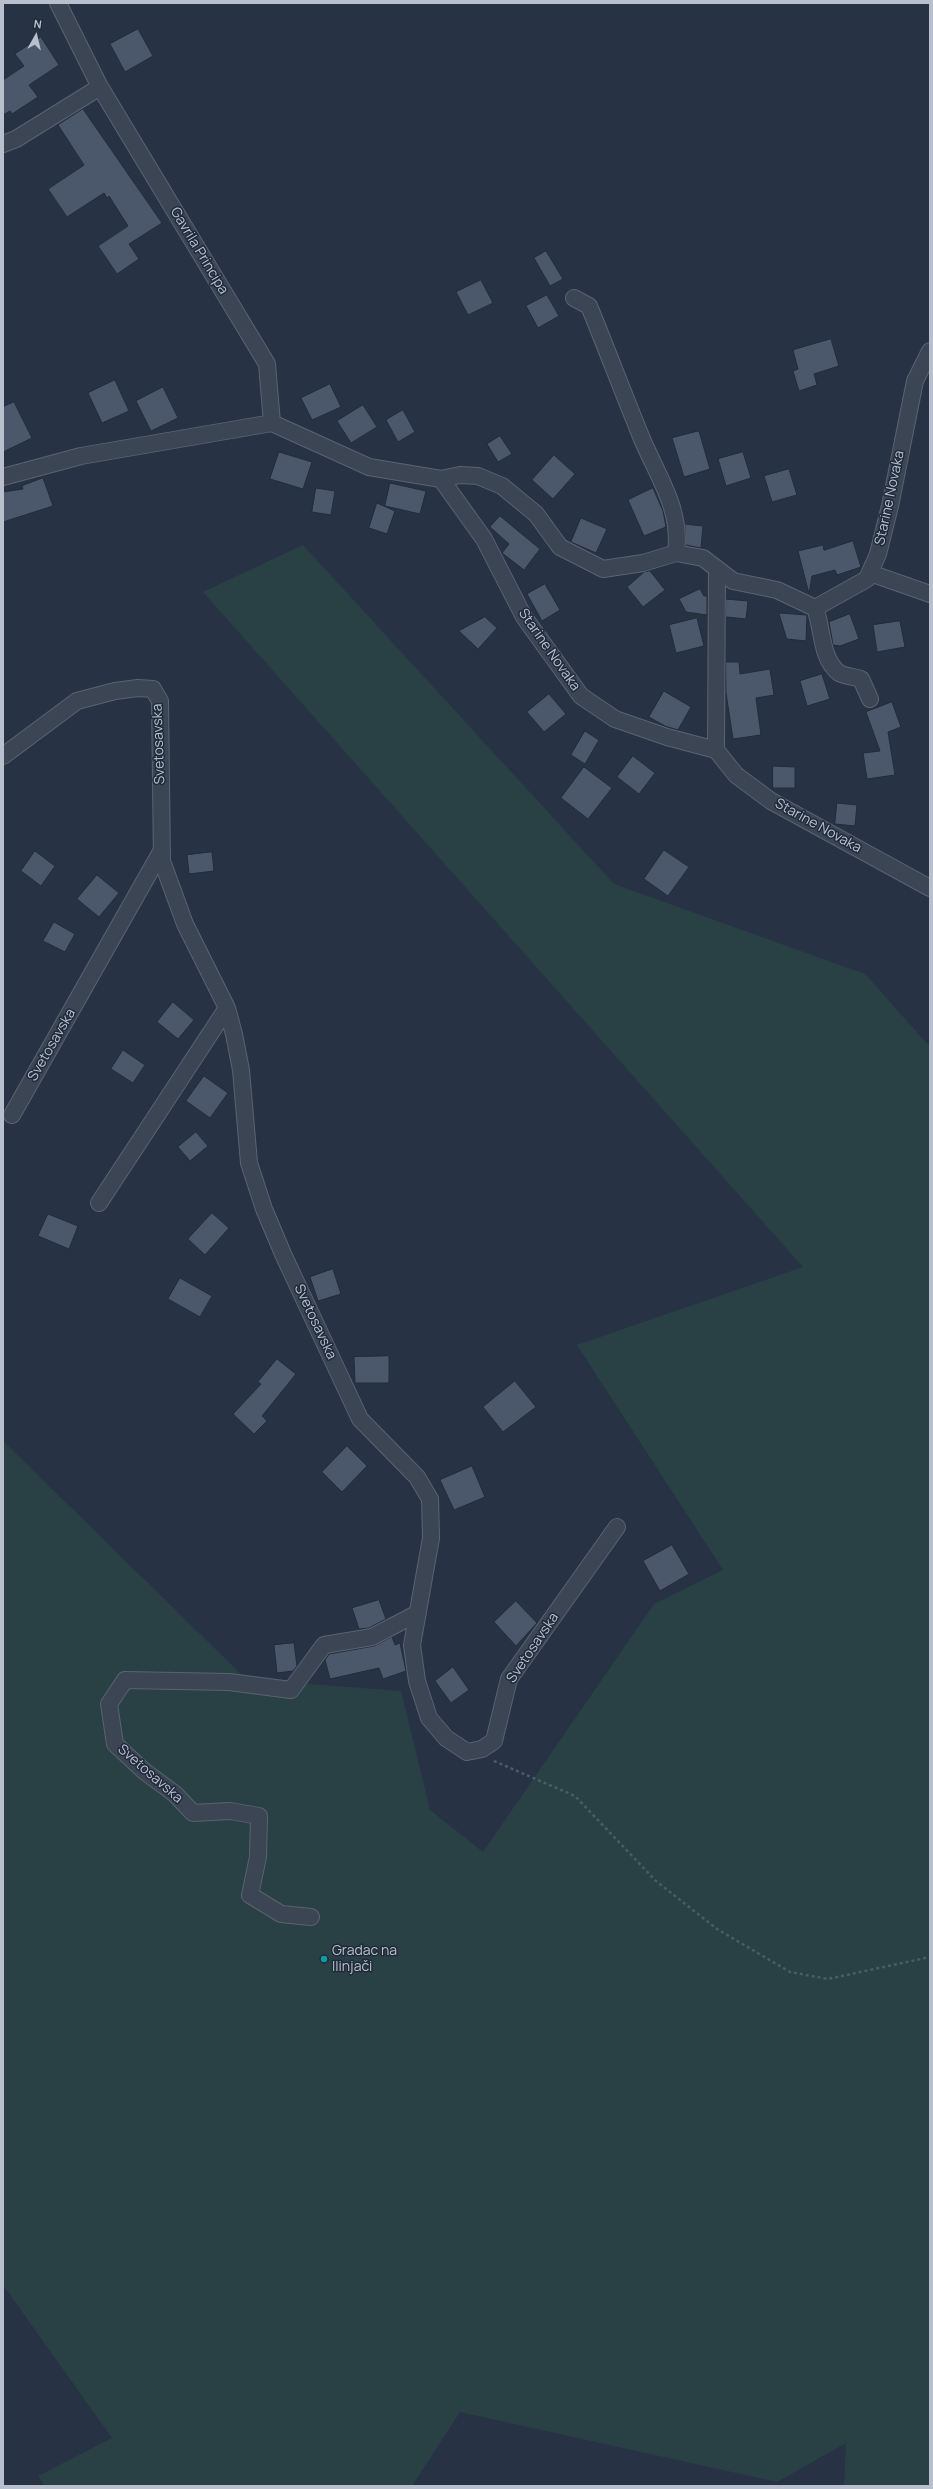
<!DOCTYPE html>
<html>
<head>
<meta charset="utf-8">
<style>
	body { margin:0 }
	#map { position:relative; width:933px; height:2489px; overflow:hidden; background:#273345; font-family:Manrope,sans-serif }
	canvas { display:block }
	.frame { position:absolute; inset:0; border:4px solid #b9c0cd; pointer-events:none }
	.north { position:absolute; left:16px; top:16px; width:40px; height:40px; -webkit-text-stroke:3px #202a3a; paint-order:stroke; rotate:8deg; font-size:11px; font-weight:700; line-height:16px; text-align:center; color:#b9c0cd }
	.north::after { content:''; display:block; margin:auto; width:14px; height:18px; background:#b9c0cd; clip-path:polygon(50% 0,100% 100%,50% 72%,0 100%) }
</style>
</head>
<body>
<div id="map">
<canvas width="933" height="2489"></canvas>
<div class="frame"></div>
<div class="north">N</div>
</div>
<script>
const g = document.querySelector('canvas').getContext('2d');
g.lineJoin = 'round';
function fill(path, color) { g.fillStyle = color; g.fill(path, 'evenodd'); }
function trace(path, color, width, dash) { g.strokeStyle = color; g.lineWidth = width; g.lineCap = dash ? 'butt' : 'round'; g.setLineDash(dash || []); g.stroke(path); }
function drawText(font, color, halo, rows, align = 'center') {
  g.font = font + ' Manrope,sans-serif'; g.lineWidth = 3; g.setLineDash([]); g.textBaseline = 'middle'; g.strokeStyle = halo; g.fillStyle = color; for (const [text, x, y, turn = 0] of rows) {
    g.save(); g.translate(x, y); g.rotate((+turn || 0) * Math.PI / 180); g.textAlign = isNaN(turn) ? turn : align; if (halo) g.strokeText(text, 0, 0); g.fillText(text, 0, 0); g.restore();
  }
}
const green = new Path2D(`
	M303,545l311,339 251,90 65,73v1439h-86l2,-43 -69,39 -317,-70 -48,74h-367l-7,-10 74,-38 -109,-153v-844l243,238 155,12 29,119 53,42 171,-248 69,-34 -146,-225 226,-78 -600,-675z`);
const building = new Path2D(`
	M138,29l15,27 -28,16 -15,-28z
	M41,37l18,28 -30,20 9,12 -26,17 -2,-3 -7,4v-35l21,-14 -9,-12z
	M83,109l79,114 -33,21 10,15 -22,15 -19,-28 30,-20 -19,-30 -2,2 -3,-5 -37,24 -19,-28 36,-24 -26,-40z
	M546,251l17,28 -13,7 -16,-28z
	M481,280l12,23 -25,12 -12,-23z
	M547,295l12,21 -21,12 -12,-22z
	M831,339l8,27 -25,8 3,11 -18,6 -6,-20 5,-2 -5,-19z
	M115,380l14,31 -27,12 -14,-30z
	M330,384l11,23 -29,13 -11,-22z
	M163,387l15,31 -27,13 -15,-30z
	M14,402l18,36 -29,14v-45z
	M363,405l14,22 -26,16 -14,-22z
	M403,410l12,22 -17,10 -12,-22z
	M699,431l11,38 -26,8 -12,-39z
	M500,436l12,18 -14,8 -11,-18z
	M279,452l33,10 -9,27 -33,-10z
	M743,452l8,26 -25,8 -8,-27z
	M554,455l21,19 -22,25 -21,-19z
	M789,469l8,26 -25,7 -8,-26z
	M43,478l10,28 -50,16v-30l20,-3 -1,-3z
	M390,483l36,8 -6,23 -35,-8z
	M316,488l19,3 -4,24 -19,-3z
	M653,488l10,23 3,16 -22,9 -16,-36z
	M377,503l18,8 -8,23 -18,-6z
	M500,516l40,33 -16,21 -22,-17 7,-9 -19,-17z
	M581,518l26,11 -11,24 -25,-11z
	M685,524l18,2 -2,22 -15,-3z
	M853,541l8,26 -24,8 -2,-5 -23,6 -3,18 -11,-43 25,-6 1,5z
	M650,571l15,19 -22,17 -16,-20 17,-15z
	M545,584l15,26 -18,11 -15,-27z
	M700,589l4,7h3v19l-21,-3 -7,-13z
	M726,599l22,2 -2,18 -20,-2z
	M779,613l28,2 -1,26 -19,-2z
	M850,614l9,25 -19,7 -7,-1 -4,-23z
	M485,617l12,11 -19,21 -19,-18z
	M697,618l7,28 -28,7 -7,-28z
	M900,621l5,26 -28,5 -4,-27z
	M726,662h13l1,12 30,-5 4,26 -18,3 5,37 -28,4 -7,-46z
	M822,674l8,25 -23,7 -7,-25z
	M664,691l27,16 -13,23 -13,-4 -16,-9z
	M549,694l17,20 -22,18 -17,-20z
	M892,702l9,25 -13,5 7,43 -28,4 -4,-26 17,-2 -14,-39z
	M585,731l14,9 -14,24 -14,-9z
	M633,756l22,17 -16,21 -22,-17z
	M773,766l22,1v21h-22z
	M584,767l28,21 -24,31 -27,-21z
	M837,803l20,2 -2,21 -20,-2z
	M664,850l25,17 -21,29 -24,-17z
	M35,851l20,15 -14,20 -20,-15z
	M212,852l2,19 -25,3 -2,-19z
	M97,875l22,18 -20,24 -22,-18z
	M54,922l21,12 -10,18 -22,-11z
	M173,1002l21,18 -16,19 -21,-17z
	M123,1050l22,15 -12,18 -22,-14z
	M204,1076l24,17 -18,25 -24,-17z
	M196,1132l12,14 -18,15 -12,-14z
	M212,1213l17,15 -24,27 -17,-16z
	M48,1214l30,12 -9,23 -31,-13z
	M333,1269l8,25 -23,7 -8,-24z
	M180,1278l32,18 -12,21 -32,-18z
	M389,1356v27h-34l-1,-26z
	M277,1359l19,15 -34,42 5,5 -13,13 -21,-20 28,-30 -3,-2z
	M515,1381l21,26 -33,25 -20,-25z
	M347,1446l20,20 -25,26 -20,-20z
	M472,1466l13,31 -31,13 -14,-30z
	M672,1545l17,29 -29,17 -17,-30z
	M379,1600l7,19 -17,9 -10,1 -7,-21z
	M516,1601l21,22 -21,23 -22,-24z
	M392,1637l3,8 5,-2 6,28 -23,8 -4,-11 -49,11 -5,-19 4,-6 45,-8z
	M294,1643l3,23 -4,5 -16,2 -3,-28z
	M453,1667l16,23 -18,13 -16,-22z`);
const path = new Path2D(`
	M494,1761l81,35 81,85 61,48 73,43 38,7 102,-22`);
const street = new Path2D(`
	M58,3l42,84 167,277 5,59
	M3,144l13,-5 84,-52
	M574,298l15,8c18,44 35,89 53,133 16,38 40,71 34,114
	M272,423l97,44 72,12 19,-4 18,1 24,10 34,28 24,33 43,22 40,-6 33,-10 27,5 30,23 44,9 38,18 52,-29 11,-25 12,-48 25,-125 15,-30
	M3,477l78,-21 191,-33
	M441,479l43,60 40,78 57,79 34,23 52,18 49,13 20,25 35,26 159,87
	M870,573l60,21
	M815,608c8,20 5,50 24,65 5,3 16,4 22,6l9,20
	M716,750l1,-180
	M3,756l74,-55 38,-10 23,-3 15,1 7,12 2,160 23,63 42,84 7,26 7,36 8,93 15,46 19,45 77,165 57,58 13,22 1,39 -19,107 5,36 12,37 17,20 21,14 15,-3 12,-8 15,-62 108,-152
	M12,1115l150,-265
	M99,1203l128,-195
	M311,1917l-30,-3 -31,-19 8,-38 1,-41 -29,-5 -37,2 -18,-19 -31,-23 -29,-27 -6,-40 16,-24 104,2 62,8 33,-45 48,-8 46,-24`);
const markers = [
	[324,1959,4,"#0f9aa8"]
];
const streetNames = [
	["Gavrila Principa",199,251,59],
	["Starine Novaka",890,498,-78],
	["Starine Novaka",549,650,55],
	["Svetosavska",159,744,-92],
	["Starine Novaka",818,826,29],
	["Svetosavska",52,1045,-60],
	["Svetosavska",315,1322,65],
	["Svetosavska",533,1648,-56],
	["Svetosavska",150,1774,41]
];
const poiNames = [
	["Gradac na",332,1951],
	["Ilinjači",332,1967]
];
fill(green, '#294145');
fill(building, '#4b576b');
trace(building, '#222c3b', 1);
trace(street, '#5a6371', 18);
trace(path, '#485e61', 2.5, [3, 3]);
trace(street, '#3c4554', 16);
for (const [x, y, r, color] of markers) { const dot = new Path2D(); dot.arc(x, y, r, 0, 2 * Math.PI); g.fillStyle = color; g.fill(dot); trace(dot, '#202a3a', 1.5); }
drawText('14px', '#b9c0cd', '#202a3a', streetNames);
drawText('14px', '#b9c0cd', '#202a3a', poiNames, 'left');
</script>
</body>
</html>
